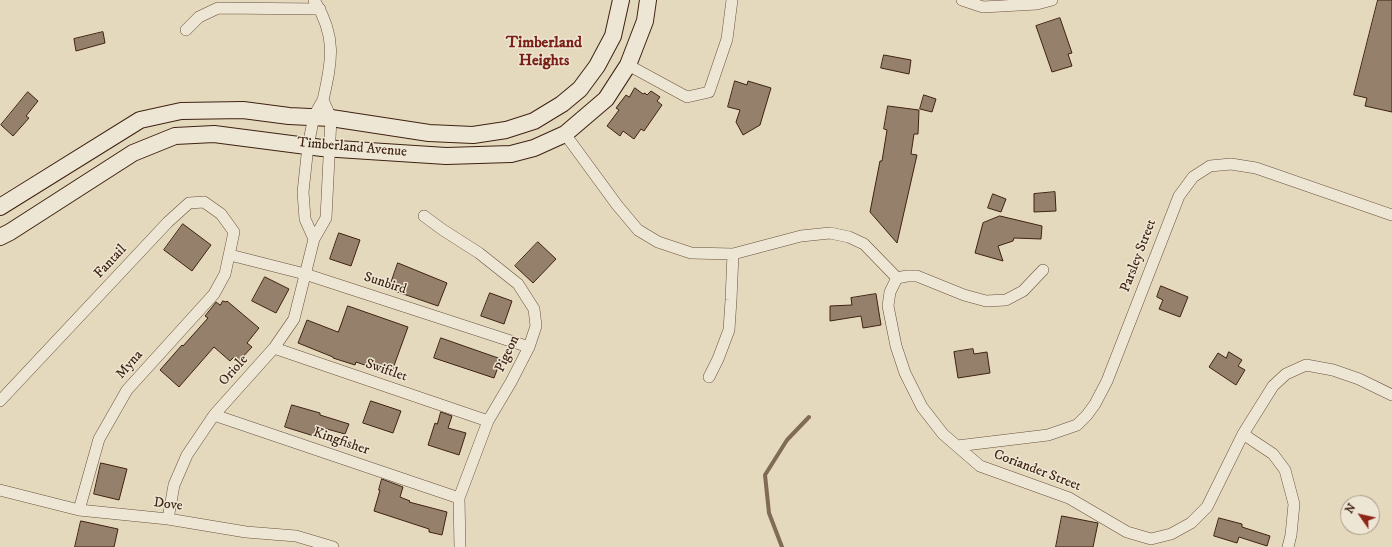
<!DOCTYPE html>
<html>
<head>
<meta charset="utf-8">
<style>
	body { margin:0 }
	#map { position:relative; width:1392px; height:547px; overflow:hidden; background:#e5d9bd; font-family:"IM FELL DW Pica",serif }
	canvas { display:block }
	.north { position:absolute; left:1340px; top:495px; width:40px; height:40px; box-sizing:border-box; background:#eee6d4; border:1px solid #a89886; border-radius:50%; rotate:304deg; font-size:11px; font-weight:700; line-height:16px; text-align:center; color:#3e2212 }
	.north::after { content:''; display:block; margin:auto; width:14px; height:18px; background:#8f2418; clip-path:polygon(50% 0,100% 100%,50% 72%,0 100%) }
</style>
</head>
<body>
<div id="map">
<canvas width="1392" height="547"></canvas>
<div class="north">N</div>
</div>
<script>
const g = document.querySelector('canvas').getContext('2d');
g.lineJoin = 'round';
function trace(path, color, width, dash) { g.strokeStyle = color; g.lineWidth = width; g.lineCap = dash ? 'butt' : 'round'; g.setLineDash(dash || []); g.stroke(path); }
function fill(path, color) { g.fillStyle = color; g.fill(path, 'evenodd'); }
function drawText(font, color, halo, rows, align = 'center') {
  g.font = font + ' "IM FELL DW Pica",serif'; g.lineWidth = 3; g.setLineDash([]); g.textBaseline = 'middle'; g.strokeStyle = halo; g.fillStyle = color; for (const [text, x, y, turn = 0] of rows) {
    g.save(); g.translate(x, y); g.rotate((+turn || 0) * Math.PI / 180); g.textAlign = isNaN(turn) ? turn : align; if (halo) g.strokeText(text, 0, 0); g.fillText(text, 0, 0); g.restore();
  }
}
const stream = new Path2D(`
	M782,547l-13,-34 -4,-38 22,-35 22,-23`);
const building = new Path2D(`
	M1378,0h14v112l-27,-6 2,-8 -13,-3z
	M1060,18l12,35 -4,1 4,12 -20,6 -16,-46z
	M103,32l2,11 -29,8 -2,-12z
	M884,55l27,5 -2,14 -28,-6z
	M735,81l12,4 1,-4 23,7 -11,37 -17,10 -7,-13 4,-12 -12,-3z
	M635,88l8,6 2,-1 2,2 4,-4 9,6 -3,4 5,4 -18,26 -3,-2 -7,10 -11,-8 -3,5 -13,-10 12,-16 -3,-2 10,-13 3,2z
	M28,92l10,9 -12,15 3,2 -16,18 -12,-11z
	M924,95l12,4 -4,13 -12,-3z
	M888,106l31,4 -1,24h-4l-3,20 6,1 -20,88 -27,-31 10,-51h2l5,-31 -3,-1z
	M1055,192l1,19 -22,1v-18z
	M993,194l13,5 -5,13 -13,-4z
	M1000,216l42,10 -1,13 -27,-1 -1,3 -15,5 5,15 -28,-8 8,-30z
	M183,224l28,21 -19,26 -28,-21z
	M339,233l21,7 -9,26 -21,-7z
	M538,242l18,17 -23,24 -18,-17z
	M398,263l49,20 -9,23 -49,-17z
	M265,277l24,12 -13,24 -24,-12z
	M1161,286l27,11 -8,20 -21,-8 4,-9 -6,-3z
	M490,293l22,8 -8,23 -23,-8z
	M876,294l5,31 -18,3 -2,-12 -31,5v-15l22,-1 -1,-7z
	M223,301l3,1 1,-1 32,27 -12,15 5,4 -13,14 -5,-4 -4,4 -16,-14 -35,40 -19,-17 22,-25 1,1 25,-28 -3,-2 8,-10 3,-4 4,3z
	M348,306l60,21 -17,47 -35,-12 -1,3 -22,-7v-1l-35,-14 9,-23 31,12z
	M441,338l60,21 -7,19 -60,-20z
	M973,349l1,5 13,-2 3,21 -32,5 -4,-26z
	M1229,352l13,8 -4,6 7,4 -9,15 -27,-18 9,-14 8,5z
	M371,401l30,10 -8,22 -30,-10z
	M292,405l28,8v2l29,9 -4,10 -29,-8 -2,10 -29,-9z
	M441,412l11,4 -4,12 18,5 -7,22 -31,-10 7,-22 2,1z
	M101,463l26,6 -8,31 -25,-6z
	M382,479l21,8 -3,10 10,4 -1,1 38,10 -5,23 -13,-3v-3l-55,-18 6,-21h-1z
	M1062,516l36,7 -5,24h-37z
	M1219,518l23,6v3l28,9 -3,10 -28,-9 -2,6 -23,-7z
	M81,521l37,8 -4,18h-39z`);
const street = new Path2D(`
	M314,0c23,36 18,61 9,100
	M962,0l21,7 54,-3 15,-4
	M186,30l13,-13 19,-9 102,1
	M628,65l59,32 22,-5 18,-53 5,-39
	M565,134l52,71 21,25 20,12 33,11 42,1 68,-18 29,-3 19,4 15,7 33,34
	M424,216l19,14 36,23 39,31 16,25 2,17 -7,21 -18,35 -23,39 -29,77 1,49
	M230,255l75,19 224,73
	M897,278l-7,14 -2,14 8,40 9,27 17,34 21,27 37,32 89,32 58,34 24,7 20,-5 20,-11 16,-16 36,-73 30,-48 13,-12 20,-9 27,5 26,9 33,16
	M897,278l10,-2h10l47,19 22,6 20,-1 17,-9 20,-21
	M274,348l214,73
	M709,377l9,-18 11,-29 2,-30 2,-46
	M0,401l168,-179 21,-19 15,-1 17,12 13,18 -9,42 -11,20 -87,96 -28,49 -20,71
	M214,415l245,83
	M1243,434l30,20 12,16 9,34 -3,31 -3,12
	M957,446l91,-11 29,-10 10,-10 8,-11 12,-23 72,-185 14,-19 17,-11 21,-2 25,4 136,47
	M0,490l79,20 89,9 78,13 50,4 37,11
	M168,519l6,-34 13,-30 27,-40 60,-67 20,-29 20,-80 12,-21 5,-100 -8,-18 -9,16 -6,30 -5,46 2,27 9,20`);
const secondary = new Path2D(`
	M0,207l140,-87 41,-9 62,-1 46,6 42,2 98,15 44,2 33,-5 28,-9 28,-17 18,-15 17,-23 16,-30 8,-36
	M0,237l10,-5 123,-79 42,-17 39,-2 108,14 124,8 65,-2 23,-6 31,-14 41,-35 22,-34 17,-44 3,-21`);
const streetNames = [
	["Timberland Avenue",352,148,5],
	["Parsley Street",1139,256,-69],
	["Fantail",111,262,-47],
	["Sunbird",385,284,18],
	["Pigeon",508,354,-65],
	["Myna",130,365,-49],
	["Oriole",234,371,-48],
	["Swiftlet",386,371,19],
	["Kingfisher",341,442,19],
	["Coriander Street",1037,471,21],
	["Dove",168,505,7]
];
const quarterNames = [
	["Timberland",544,44],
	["Heights",544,62]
];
trace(stream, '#806b56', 4);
fill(building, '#95816b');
trace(building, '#3e2212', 1);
trace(street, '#68503d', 12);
trace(secondary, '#3e2212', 18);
trace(street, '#eee6d4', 11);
trace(secondary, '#eee6d4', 16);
drawText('14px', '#3e2212', '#eee6d4', streetNames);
drawText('bold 16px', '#7a1f14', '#eee6d4', quarterNames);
</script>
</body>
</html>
